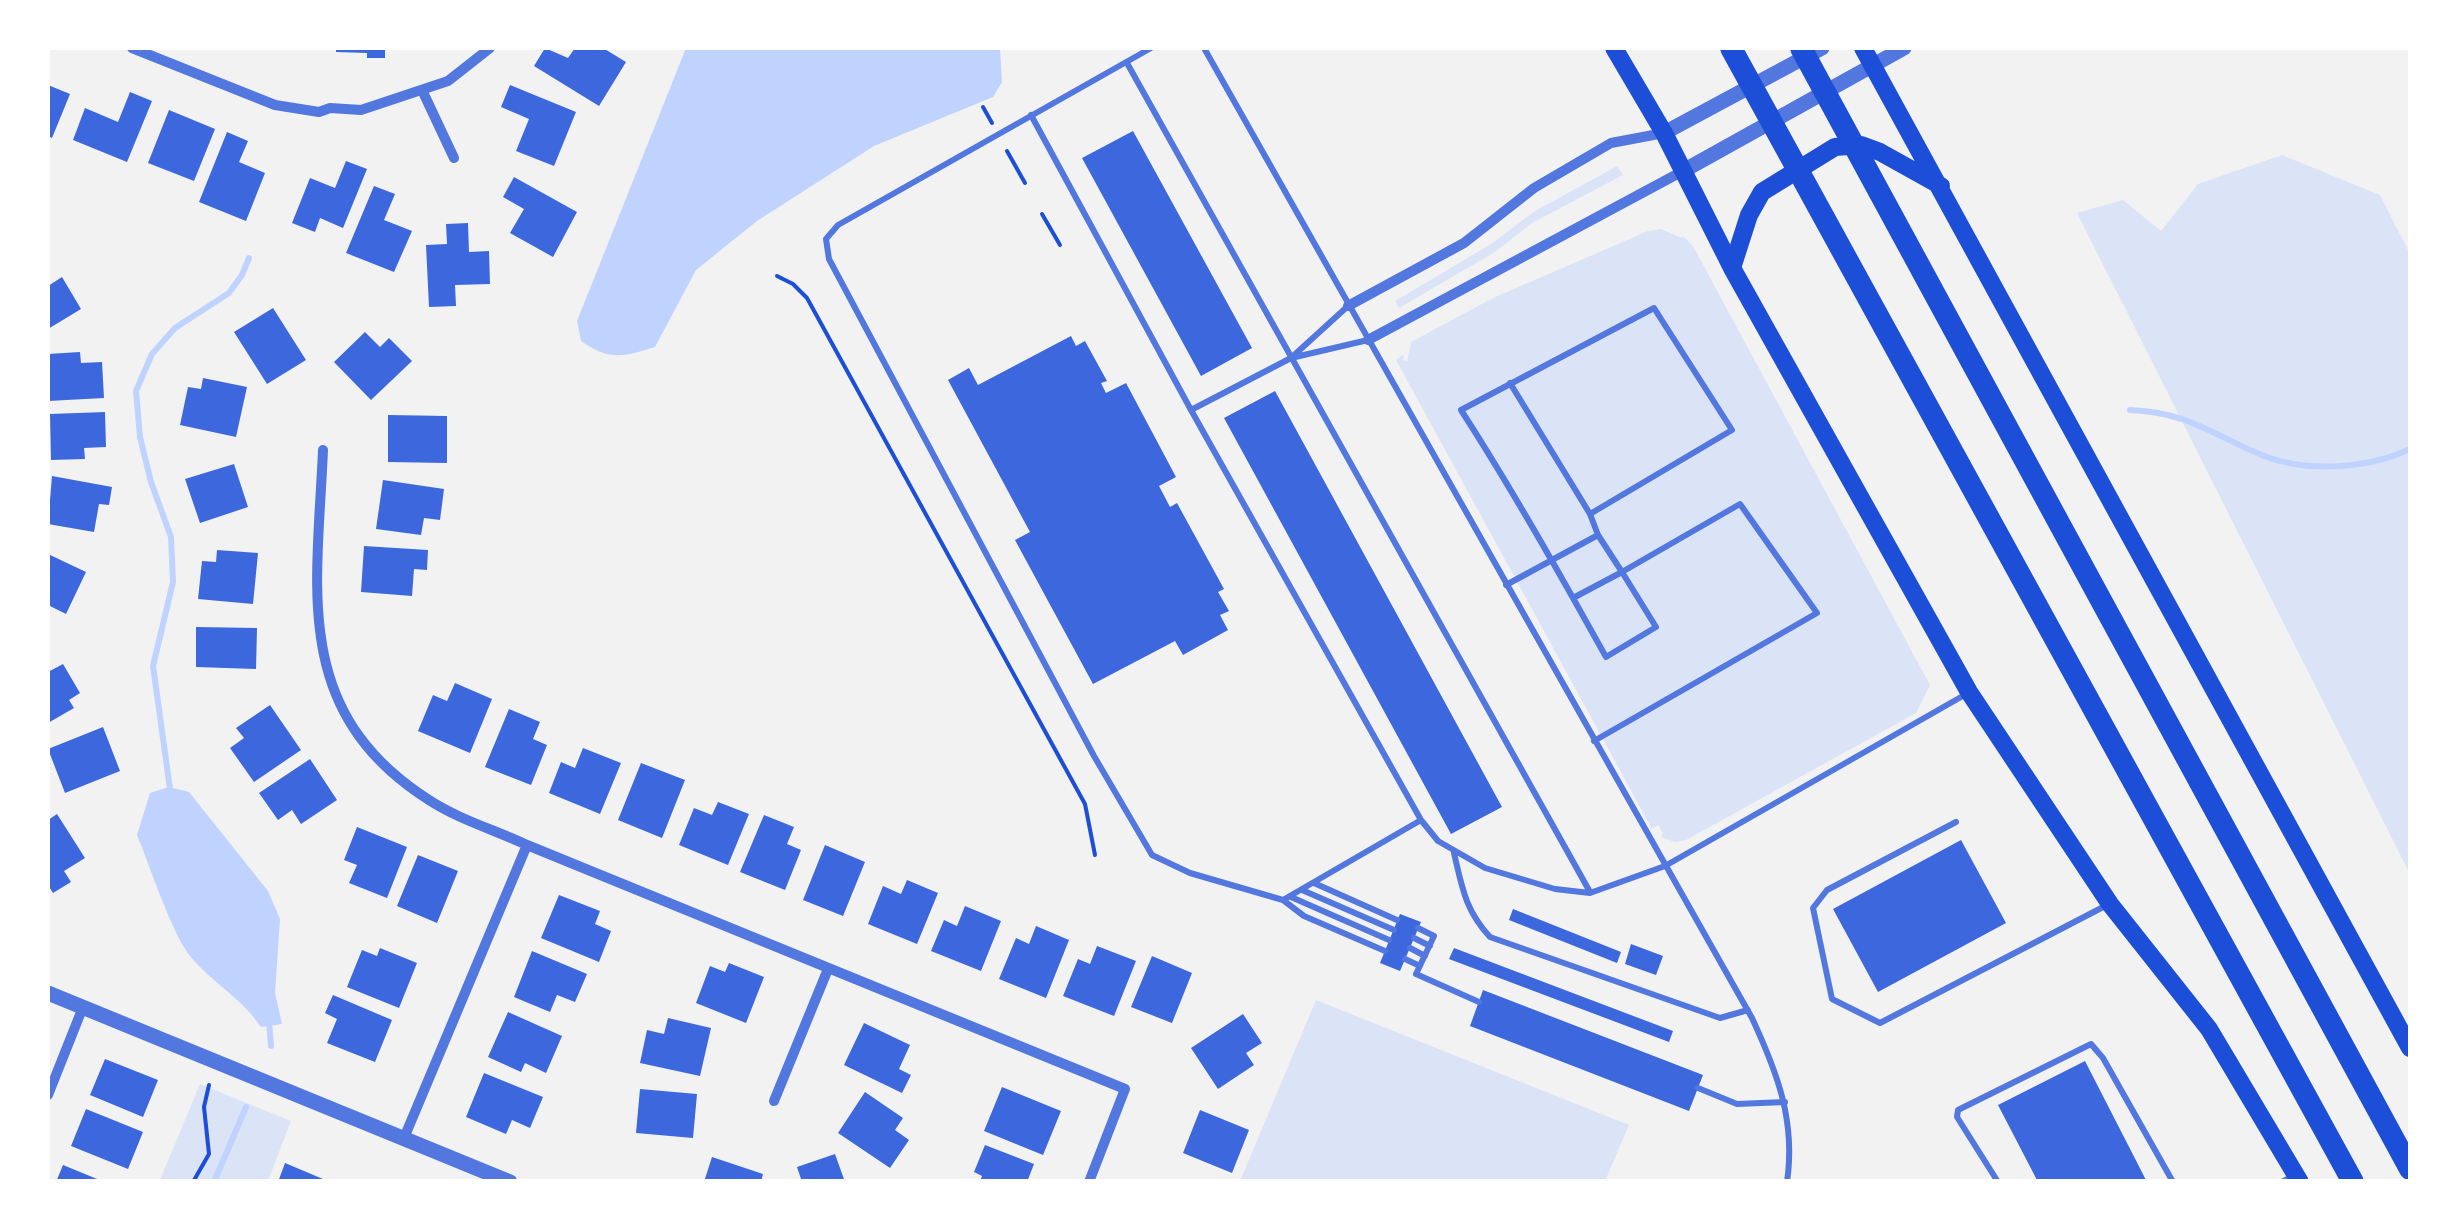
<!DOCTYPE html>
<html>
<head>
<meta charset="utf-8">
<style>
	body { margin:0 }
	#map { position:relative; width:2458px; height:1229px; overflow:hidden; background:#f2f2f2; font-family:"Times New Roman",serif }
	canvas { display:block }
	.frame { position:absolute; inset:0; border:50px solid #fff; pointer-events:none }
</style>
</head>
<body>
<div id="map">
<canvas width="2458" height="1229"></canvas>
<div class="frame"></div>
</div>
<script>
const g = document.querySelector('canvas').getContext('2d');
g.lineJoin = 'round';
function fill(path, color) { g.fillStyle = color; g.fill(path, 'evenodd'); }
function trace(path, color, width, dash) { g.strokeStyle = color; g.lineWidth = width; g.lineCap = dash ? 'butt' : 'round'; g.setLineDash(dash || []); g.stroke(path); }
const green = new Path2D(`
	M2282,155l98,40 30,59v620l-333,-661 46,-13 38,31 37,-47z
	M1617,166l6,9 -91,48 -37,29 -96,56 -4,-7 96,-57 44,-33z
	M1661,229l21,9 1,-2 10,10 237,439 -14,28 -230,127 -11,2 -14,-5 2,-4 -5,-8 -6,4 -256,-469 8,-6 -1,6 4,1 4,-19 82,-44 155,-67z
	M1316,1000l313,125 -24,56h-365z
	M200,1084l91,37 -23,60 -109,1z`);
const water = new Path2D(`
	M686,48h314l2,34 -9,15 -119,49 -117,75 -61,49 -41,77c-32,10 -46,14 -74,-6l-4,-20z
	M169,787l20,5 79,99 12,28 -5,74 7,31 -21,3c-19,-29 -49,-44 -71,-71 -18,-22 -41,-92 -53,-121l13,-42z`);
const stream = new Path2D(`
	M2130,410c60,2 85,27 137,47 43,16 103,11 143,-8
	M171,796l-18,-130 20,-84 -2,-45 -20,-55 -11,-45 -4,-46 16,-37 23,-26 54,-35 13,-18 7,-17
	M269,1021l2,25
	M214,1182l32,-75`);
const building = new Path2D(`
	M336,48h49v10h-18v-5l-31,-1z
	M545,48l23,10 7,-10h28l23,14 -27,44 -65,-40z
	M48,85l22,9 -18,44 -4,-2z
	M510,85l66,27 -22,54 -38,-15 13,-32 -28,-12z
	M130,92l22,9 -25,61 -54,-22 12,-32 33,14z
	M169,110l46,19 -21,52 -46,-18z
	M1133,131l119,217 -51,28 -119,-218z
	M227,132l21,9 -9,21 26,11 -19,48 -47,-19z
	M346,161l21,8 -24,59 -23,-10 -5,14 -23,-9 18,-45 25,10z
	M514,177l63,35 -24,45 -43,-24 14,-24 -21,-12z
	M374,186l21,8 -11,26 28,11 -18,41 -48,-19z
	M468,223l1,29 20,-1 1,33 -35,1 1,21 -27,1 -3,-62 21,-1 -1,-20z
	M62,277l19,32 -33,20v-43z
	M273,308l33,52 -39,24 -33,-52z
	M365,332l15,15 9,-9 23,23 -41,39 -37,-38z
	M1071,336l5,10 9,-5 22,40 -6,2 5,10 20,-10 50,94 -17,9 11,21 7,-4 47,86 -6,3 11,19 -9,4 8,15 -45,25 -8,-14 -82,43 -78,-144 15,-8 -82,-152 21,-12 9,17z
	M80,352l1,11 21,-1 2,36 -56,3v-47z
	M203,378l44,9 -11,50 -56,-12 8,-38 13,2z
	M1275,391l227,416 -51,27 -227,-416z
	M105,412l1,35 -22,1 1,11 -34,1 -1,-46z
	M388,415l59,1v47l-59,-1z
	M234,464l14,43 -48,16 -15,-44z
	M52,476l60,11 -3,18 -10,-1 -5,28 -46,-8z
	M383,480l61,9 -4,31 -16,-2 -3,17 -45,-6z
	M364,546l64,4 -1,20 -13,-1 -2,27 -51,-4z
	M217,550l41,3 -5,51 -55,-5 4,-38 14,1z
	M48,554l38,18 -20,42 -18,-9z
	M196,627l61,1 -1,41 -60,-2z
	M63,664l17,29 -11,7 5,8 -26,15v-51z
	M455,683l37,16 -22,54 -52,-22 15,-36 14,6z
	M270,705l31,45 -47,32 -24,-34 14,-10 -8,-10z
	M509,709l31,13 -7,17 14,6 -16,40 -46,-18z
	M103,727l17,44 -55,22 -17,-44z
	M583,748l38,15 -21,51 -51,-21 12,-31 14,6z
	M310,759l27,41 -36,24 -9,-14 -14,10 -19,-27z
	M641,763l44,17 -23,58 -44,-18z
	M718,802l31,12 -21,51 -49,-20 15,-37 18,7z
	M57,814l28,44 -21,13 7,11 -18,11 -5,-8v-65z
	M764,815l30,12 -7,17 14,6 -16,40 -45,-18z
	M357,827l50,20 -20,51 -38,-15 8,-18 -13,-5z
	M1961,840l45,83 -128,69 -45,-83z
	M825,845l40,17 -22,54 -40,-16z
	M418,855l40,16 -21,52 -40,-17z
	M907,880l31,13 -21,51 -49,-20 15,-38 18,8z
	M559,895l41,16 -5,13 16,7 -12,31 -58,-24z
	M965,906l36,15 -20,50 -50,-20 13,-31 13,6z
	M1513,909l108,43 -4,11 -108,-43z
	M1400,914l21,8 -21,49 -20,-8z
	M1036,926l33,14 -23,58 -47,-19 17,-41 13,6z
	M1631,944l32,12 -7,19 -31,-11z
	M1097,946l39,15 -22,55 -51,-20 15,-37 12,5z
	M380,948l37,15 -18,45 -52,-21 15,-37 15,6z
	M1454,948l219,83 -4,11 -220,-83z
	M532,951l55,23 -12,28 -18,-7 -7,17 -36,-15z
	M1152,956l40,17 -20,50 -41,-16z
	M729,963l35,14 -18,46 -50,-20 14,-37 15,6z
	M1483,990l220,85 -14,36 -219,-85z
	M333,995l59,25 -17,42 -48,-19 10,-24 -12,-6z
	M508,1012l54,24 -16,37 -21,-10 -4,9 -33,-15z
	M1243,1014l19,29 -16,10 8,12 -36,24 -27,-41z
	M668,1018l43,10 -11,48 -60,-13 7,-33 17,4z
	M864,1023l46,22 -11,24 12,6 -9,18 -58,-28z
	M105,1059l53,21 -15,37 -53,-22z
	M2085,1061l62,121h-109l-40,-77z
	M484,1073l59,24 -13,31 -18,-8 -6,14 -40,-17z
	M1002,1087l59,24 -18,44 -59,-24z
	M640,1089l57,5 -4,44 -57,-5z
	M865,1092l38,26 -8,12 14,10 -19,28 -52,-35z
	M86,1109l57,23 -15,37 -57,-23z
	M1200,1110l49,20 -17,43 -49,-20z
	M985,1145l49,19 -7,18h-47l2,-6 -8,-4z
	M835,1154l10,28h-43l-5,-15z
	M712,1157l51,17 -2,8h-57z
	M285,1163l38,16 -1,3h-44z
	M63,1165l39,16v1h-46z`);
const path = new Path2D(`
	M983,107l9,16
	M1007,151l18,32
	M1042,214l18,31
	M777,276l16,8 14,14 278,506 10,51
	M193,1182l16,-28 -5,-47 5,-22`);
const service = new Path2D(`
	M1151,48l-313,177 -12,14 3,20 265,497 58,99 38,18 93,27 138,-80 17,21 47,27 70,21 35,4 75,-27 303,-173
	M1204,48l548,970c25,54 44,103 35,164
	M1127,63l463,829
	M1031,115l160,295 230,410
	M1292,357l56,-51
	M1510,383l80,131
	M1191,410l100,-52 77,-18
	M1506,585l92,-50 -8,-21 142,-84 -78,-122 -193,102c40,62 76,124 112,188l49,-26 34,55 -50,30 -33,-59
	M1594,741l223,-128 -77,-109 -118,68 -24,-37
	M1956,822l-129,68 -14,18 19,91 48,24 229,-119
	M1454,853c8,34 11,57 36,84l230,81 28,-8
	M1314,883l83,37
	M1302,890l92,40
	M1291,897l98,43
	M1283,900l21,16 81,35
	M1418,928l16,8 -18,38 63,28
	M1414,938l16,8
	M1410,948l15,8
	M1405,959l15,7
	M1698,1088l39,16 48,-2
	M1998,1182l-41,-65 1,-7 133,-66 12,14 70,124
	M2282,1182l13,-7`);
const minor = new Path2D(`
	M132,48l143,57 44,7 11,-4 31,2 87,-29 42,-33
	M422,90l32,68
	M1348,306l116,-63 70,-55 77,-45 53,-10
	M1368,340l315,-169
	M323,450c-6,140 -32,262 106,350 29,19 66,30 98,45l598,244 -36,93
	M48,1095l35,-88
	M774,1101l54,-132
	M404,1138l123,-293`);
const tertiary = new Path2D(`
	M1664,133l158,-85
	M1683,171l221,-123
	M48,993l462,189`);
const secondary = new Path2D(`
	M1614,48l50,85 68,135 237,424 141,212 99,125 91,153
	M1863,48l547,1000
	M1732,268l17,-53 13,-23 73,-45 26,-2 19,7 61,34`);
const motorway = new Path2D(`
	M1731,48l622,1134
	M1801,48l609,1121`);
fill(green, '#dbe4f7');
fill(water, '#bfd3fe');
trace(stream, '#bfd3fe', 6);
fill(building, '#3d67dc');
trace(path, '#1d4ed8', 4);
trace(service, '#5277de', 6);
trace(minor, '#5277de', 10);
trace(tertiary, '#5277de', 15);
trace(secondary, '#1d4ed8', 18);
trace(motorway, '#1d4ed8', 22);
</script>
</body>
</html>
